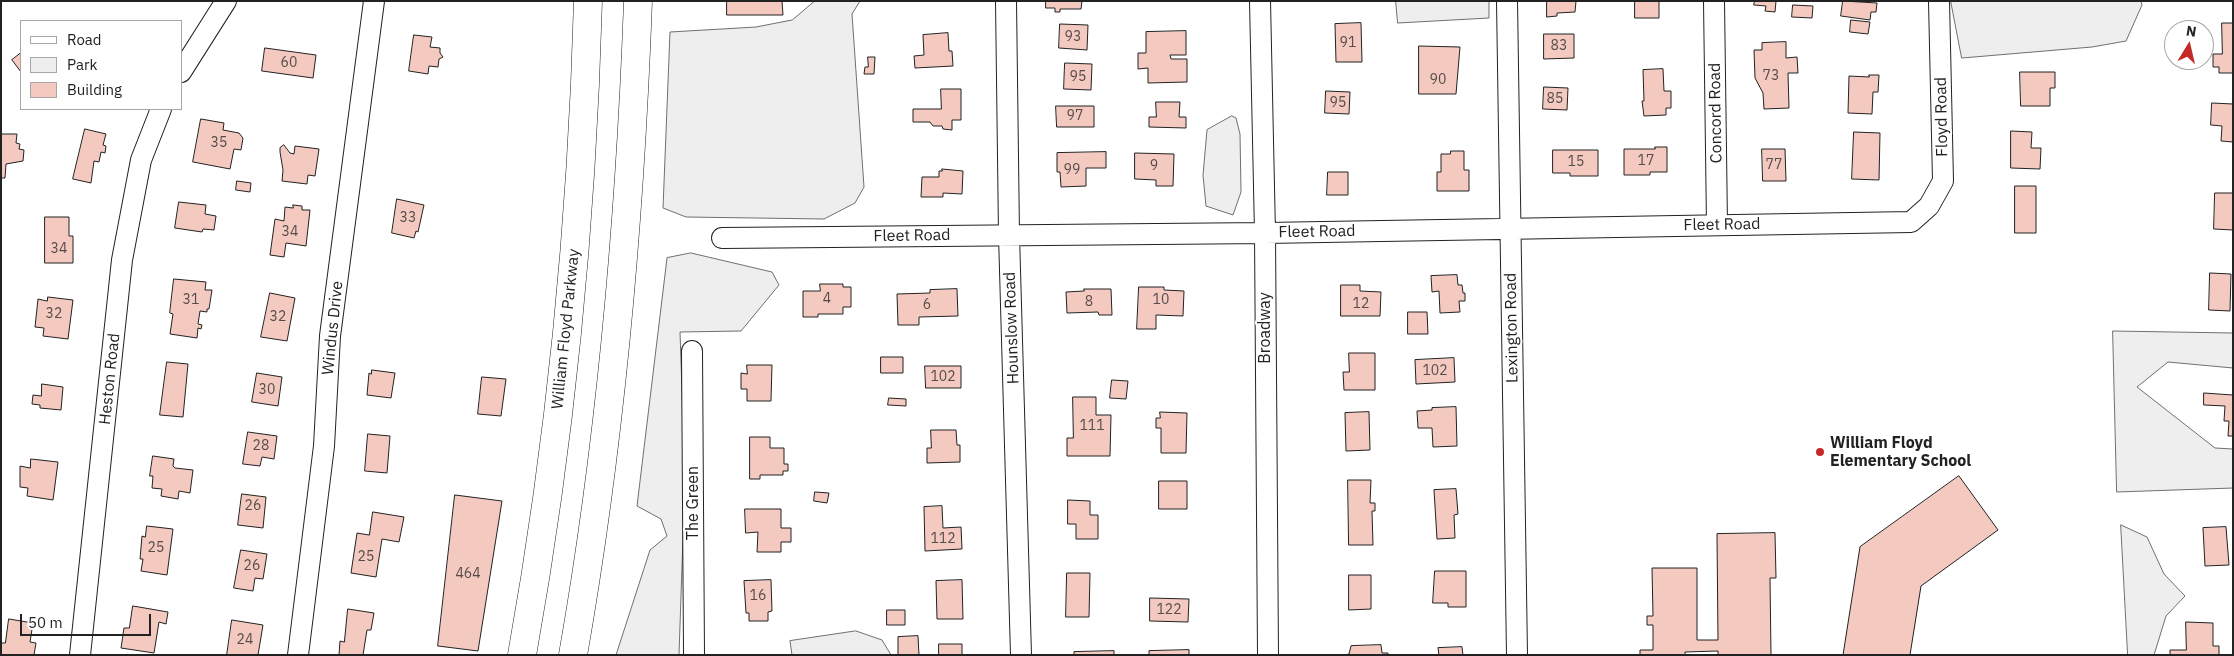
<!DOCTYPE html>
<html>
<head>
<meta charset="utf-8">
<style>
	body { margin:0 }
	#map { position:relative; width:2234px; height:656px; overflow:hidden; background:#fff; font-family:"IBM Plex Sans",sans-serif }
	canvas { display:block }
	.frame { position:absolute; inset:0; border:2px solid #222; pointer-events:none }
	.legend { position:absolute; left:20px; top:20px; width:162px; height:90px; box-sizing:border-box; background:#fff; border:1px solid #a7a7a7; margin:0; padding:6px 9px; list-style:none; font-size:15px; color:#222 }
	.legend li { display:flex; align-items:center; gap:10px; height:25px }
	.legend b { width:25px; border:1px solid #a7a7a7 }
	.north { position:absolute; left:2164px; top:20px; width:50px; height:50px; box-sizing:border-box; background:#fff; border:1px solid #a7a7a7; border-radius:50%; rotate:9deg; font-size:14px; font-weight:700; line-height:20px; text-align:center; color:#222 }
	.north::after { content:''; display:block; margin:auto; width:18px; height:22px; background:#c62828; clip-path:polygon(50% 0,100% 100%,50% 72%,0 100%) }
	.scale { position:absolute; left:20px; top:614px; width:131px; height:22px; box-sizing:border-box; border:2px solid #222; border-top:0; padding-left:6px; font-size:15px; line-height:18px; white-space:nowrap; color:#222; -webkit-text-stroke:4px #fff; paint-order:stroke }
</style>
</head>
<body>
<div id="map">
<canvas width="2234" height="656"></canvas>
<div class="frame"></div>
<ul class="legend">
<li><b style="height:6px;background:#fff"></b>Road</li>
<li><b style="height:14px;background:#eee"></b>Park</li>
<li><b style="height:14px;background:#f3c9c0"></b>Building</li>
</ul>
<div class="north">N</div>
<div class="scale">50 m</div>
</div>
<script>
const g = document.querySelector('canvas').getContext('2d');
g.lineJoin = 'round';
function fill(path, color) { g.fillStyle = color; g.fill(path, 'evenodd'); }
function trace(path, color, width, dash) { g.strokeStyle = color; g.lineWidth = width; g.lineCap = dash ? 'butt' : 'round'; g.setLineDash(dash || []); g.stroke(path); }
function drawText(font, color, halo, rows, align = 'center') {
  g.font = font + ' "IBM Plex Sans",sans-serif'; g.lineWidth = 4; g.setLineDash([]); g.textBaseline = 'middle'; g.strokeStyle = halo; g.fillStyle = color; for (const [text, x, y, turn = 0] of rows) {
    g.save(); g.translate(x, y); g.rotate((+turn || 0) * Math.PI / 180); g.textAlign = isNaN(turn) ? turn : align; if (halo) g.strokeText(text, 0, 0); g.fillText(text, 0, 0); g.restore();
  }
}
const green = new Path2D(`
	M815,1h45l-8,13 12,173 -9,16 -31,16 -138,-2 -23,-9 7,-176 86,-5 36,-7z
	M1396,1h93v17l-91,5z
	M1951,1h190l1,4 -16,36 -34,6 -130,11z
	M1232,116l4,2 4,16 1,58 -8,23 -27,-9 -3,-31 4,-45z
	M691,253l81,19 7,13 -38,46 -61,1 5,146 -6,177h-63l34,-105 17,-14 -6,-17 -24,-13 30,-248z
	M2113,331l120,2v35l-65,-6 -31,25 78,61 18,1v39l-116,4z
	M2121,525l26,12 17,37 21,22 -19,20 -12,39h-26z
	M856,631l26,9 9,15h-99l-2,-14z`);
const building = new Path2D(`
	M727,1h55l1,14h-56z
	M1046,1h36l-1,8h-21v3h-5v-4h-9z
	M1547,1h29l-1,11 -18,1v3l-10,1z
	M1635,1h24v17h-24z
	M1755,1h21l-1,11 -10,-1 1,-5 -12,-1z
	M1843,1l34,2 -1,9h-5l-1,8 -29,-4z
	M1793,5l20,1 -1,12 -20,-1z
	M1851,20l19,2 -2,12 -18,-2z
	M1361,23l1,39h-26l-1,-38z
	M2222,23h11v50h-14v-6h-6v-13h9z
	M1060,24l28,1 -1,25 -28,-2z
	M1186,31v24h-16l1,4h16v23l-39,1v-15l-10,1v-16h8v-21z
	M948,33l1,18h3l1,15 -38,2 -1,-12 10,-1 -1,-20z
	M1544,34h30v24l-30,1z
	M414,35l18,2 -2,10 10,1v5l3,4 -4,2 -1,8 -9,-1 -1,8 -19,-3z
	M1786,42v16l11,-1 1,16h-10l1,35 -25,1 -1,-16 -8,-15 -1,-28h8v-7z
	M1419,46l41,1 -4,47h-37z
	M265,48l51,7 -3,23 -51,-7z
	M21,53v19l-9,-12z
	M868,57h7l-1,17h-10l1,-7h3z
	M1065,63l27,1 -1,26 -27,-1z
	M1663,69l1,22h7v17h-5v7l-22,1 -2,-15h2l-1,-31z
	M2020,72h35v16h-5v18h-29z
	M1869,75h10l-1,17h-5l-1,22 -24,-1 1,-37 20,1z
	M1544,87l24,1 -1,22 -24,-1z
	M941,89h20v31h-9v10l-9,-1 -1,-3h-9l-3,-4h-17v-13h28z
	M1326,91l24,1 -1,22 -24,-1z
	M1156,102h24l-1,15h7v11l-37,-1v-10h7z
	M2212,103l21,1v38l-12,-1 1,-15 -11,-1z
	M1056,106h38v21h-37z
	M201,119l23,4 -1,7 16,3 4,5 -2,12 -7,-1 -4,20 -37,-7z
	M85,129l21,5 -3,11 3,1 -1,7 -4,-1 -2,10 -5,-1 -3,22 -18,-4z
	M2011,131l21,1 -1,16h10l-1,21 -29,-1z
	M1854,132l26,1 -1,47 -27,-1z
	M1,134h16l-1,9 4,1 -1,5 5,1 -1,11 -17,3 -1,14h-4z
	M284,145l6,8 4,1 1,-8 24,3 -4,27 -7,-1 -1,9 -25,-3 1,-11 -3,-18v-4z
	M1655,147h12v25h-17v3h-26v-26h31z
	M1762,149h23l1,32h-23z
	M1553,150h45v26h-28v-3h-17z
	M1451,151h13v19h5v21h-32v-19h4v-18h9z
	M1106,152v16h-20v18l-25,1 -1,-15h-3v-19z
	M1135,153l39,1 -1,32h-17v-6l-21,-1z
	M942,169l21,2 -1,23 -19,-1v4h-22l1,-20h17v-6h3z
	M1328,172h20v23h-21z
	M237,181l14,2 -1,9 -14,-2z
	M2015,186h21v47h-21z
	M2215,193h18v37l-19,-1z
	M397,199l27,6 -6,27 -2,-1 -2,7 -22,-5z
	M179,202l27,3 -1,9 11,2 -2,14 -11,-1 -1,3 -27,-4z
	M293,205l9,1v4h8l-4,36 -20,-3 -2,14 -14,-2 5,-36 9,2 1,-14 8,1z
	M45,217h24v19h4v27h-28z
	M2210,273l21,1 -1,37 -21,-1z
	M1457,275l1,10h4l1,8h2v8h-6l1,11 -20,1 -1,-22 -7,1 -1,-16z
	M174,279l32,3 -1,8h7l-3,19h-2v3l-7,-1 -2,13 4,1 -1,4 -3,-1 -1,10 -27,-4 3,-20 -3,-1z
	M820,284h23v3h8v20h-8v7h-25v3h-15v-26h17z
	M1341,285h19v6l21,1 -1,24h-39z
	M1139,287h25v3l20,1 -1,25 -27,-1v14h-19z
	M957,289l1,27 -39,1v8h-21l-1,-31 33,-1v-3z
	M1084,289h27l1,26h-13l-1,-3 -31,1 -1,-21 18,-1z
	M270,293l25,5 -8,43 -26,-4z
	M48,297l25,3 -5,39 -25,-3 1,-8 -9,-1 3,-28 9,2z
	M1408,312h19l1,22h-20z
	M1349,353h26v37h-31l-1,-18h6z
	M881,357h22v16h-22z
	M1454,358l1,24 -39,2 -1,-24z
	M167,362l21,2 -5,53 -23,-2z
	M747,365h25l-1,36h-24v-12h-6v-16l6,1z
	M925,366h36v22h-35z
	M372,370l23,3 -4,25 -24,-3 2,-22 2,1z
	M257,373l25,4 -4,29 -26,-4z
	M482,377l24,2 -5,37 -23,-2z
	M1112,380l16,1 -2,18 -16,-1z
	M42,384l21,3 -2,23 -21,-2v-3l-8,-1 1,-9 8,1z
	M2204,393l29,2v41h-5l1,-15h-5l1,-15 -21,-1z
	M1073,397h23v18h15l-1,41h-43v-18h6z
	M889,398l17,1v7l-18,-1z
	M1456,407l1,39 -24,1 -1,-19h-14l-1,-17 15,-1v-2z
	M1160,412l27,1 -1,40h-25v-25h-5v-10h4z
	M1369,412l1,38 -24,1 -1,-38z
	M931,430h25l1,15h3v17l-33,1v-15h4z
	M248,432l29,4 -3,23 -12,-2 -2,9 -17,-2z
	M368,434l22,2 -3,37 -22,-2z
	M750,437h20v11h14v16h4v7h-5v4h-23v4h-10z
	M153,456l21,3 -1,7 2,2 18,2 -3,23 -11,-2 -1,8 -17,-3 1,-7 -10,-1 1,-12h-3z
	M31,459l27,3 -5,38 -26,-4 1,-8 -8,-1v-21l10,2z
	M1959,476l39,54 -77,56 -11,69h-67l17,-108z
	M1348,480h23l-1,23h5v8h-3l1,34h-24z
	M1159,481h28v28h-28z
	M1456,489l2,25 -4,1 1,23 -18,1 -3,-49z
	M815,492l14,1 -2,10 -13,-2z
	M242,494l24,3 -3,31 -25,-3z
	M455,495l47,6 -24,150 -40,-5z
	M1068,500l22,1v14h8v24h-22v-15h-8z
	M942,506l1,22 18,-1 1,22 -37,2 -1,-44z
	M745,509h36v19h10v14h-10v10h-24l1,-20 -12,1z
	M373,512l31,5 -5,25 -17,-3 -6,38 -25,-4 6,-40 12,2z
	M147,526l26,3 -6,46 -26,-4 2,-12h-3l2,-23 3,1z
	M2226,527l3,38 -24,1 -2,-38z
	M1775,533l1,45h-6l1,77h-53v-4l-33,1v3h-45v-5h13v-25h-6v-9h6l-1,-48h45v72h21l-1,-106z
	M241,550l26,4 -4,25 -8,-1 -2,13 -19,-3z
	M1435,571h31v36h-18v-4h-15z
	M1067,573h23l-1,44h-23z
	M1349,575h22v34l-22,1z
	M771,580l1,31 -4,1v9h-19v-8h-3l-2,-32z
	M962,580l1,39h-26l-1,-38z
	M1150,598l39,1 -1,23 -38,-1z
	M133,606l35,6 -2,12 -7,-2 -5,31 -33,-5 3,-20h5z
	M348,609l26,4 -3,17h-4l-4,25h-24l1,-14 4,1z
	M887,610h18v15h-18z
	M9,619l24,4 -3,19 6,1 -2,12h-33v-12h4z
	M232,620l31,5 -5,30h-31z
	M2186,622l27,1v23h6v9h-49v-5h16z
	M918,636l1,19h-21v-18z
	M939,644h23v11h-23z
	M1381,645l1,8h6v2h-43l4,-1 2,-8z
	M1462,647l1,8h-24l-1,-7z
	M1189,650v5h-40v-4z
	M1114,651v4h-40v-3z`);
const minor = new Path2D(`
	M1006,1l3,234 12,420
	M1260,1l5,232 3,422
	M1507,1l10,654
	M1714,1l3,224
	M181,72l45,-71
	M722,238l543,-5 646,-11 18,-16 14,-25 -4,-180
	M692,351l2,304
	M80,655l42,-395 19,-100 20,-51
	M298,655l26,-209 6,-110 44,-335`);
const highway = new Path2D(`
	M522,655c39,-216 60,-435 66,-654
	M573,655c38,-216 57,-435 65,-654`);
const markers = [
	[1820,452,5,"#c62828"]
];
const numberNames = [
	["93",1073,37],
	["91",1348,43],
	["83",1559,46],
	["60",289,63],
	["73",1771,76],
	["95",1078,77],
	["90",1438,80],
	["85",1555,99],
	["95",1338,103],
	["97",1075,116],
	["35",219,143],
	["17",1646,161],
	["15",1576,162],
	["77",1774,165],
	["9",1154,166],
	["99",1072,170],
	["33",408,218],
	["34",290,232],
	["34",59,249],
	["4",827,299],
	["31",191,300],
	["10",1161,300],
	["8",1089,302],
	["12",1361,304],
	["6",927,305],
	["32",54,314],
	["32",278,317],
	["102",1435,371],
	["102",943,377],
	["30",267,390],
	["111",1092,426],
	["28",261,446],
	["26",253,506],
	["112",943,539],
	["25",156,548],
	["25",366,557],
	["26",252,566],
	["464",468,574],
	["16",758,596],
	["122",1169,610],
	["24",245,640]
];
const streetNames = [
	["Concord Road",1716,113,-91],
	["Floyd Road",1942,117,-91],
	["Fleet Road",1722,225,-1],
	["Fleet Road",1317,232,-1],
	["Fleet Road",912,236,-1],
	["Windus Drive",333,328,-84],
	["Hounslow Road",1012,328,-92],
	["Broadway",1265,328,-90],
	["Lexington Road",1512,328,-91],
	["William Floyd Parkway",566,329,-84],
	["Heston Road",110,379,-84],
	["The Green",693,503,-90]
];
const poiNames = [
	["William Floyd",1830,443],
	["Elementary School",1830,461]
];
fill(green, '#eee');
trace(green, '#6f6f6f', 1);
fill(building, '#f3c9c0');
trace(building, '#222', 1);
trace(minor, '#222', 22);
trace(highway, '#222', 29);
trace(minor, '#fff', 20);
trace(highway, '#fff', 28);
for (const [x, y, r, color] of markers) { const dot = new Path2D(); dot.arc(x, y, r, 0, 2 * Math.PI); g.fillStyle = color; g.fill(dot); trace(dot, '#fff', 2); }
drawText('14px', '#564c4a', null, numberNames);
drawText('16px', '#222', '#fff', streetNames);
drawText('bold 16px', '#222', '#fff', poiNames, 'left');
</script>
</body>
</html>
